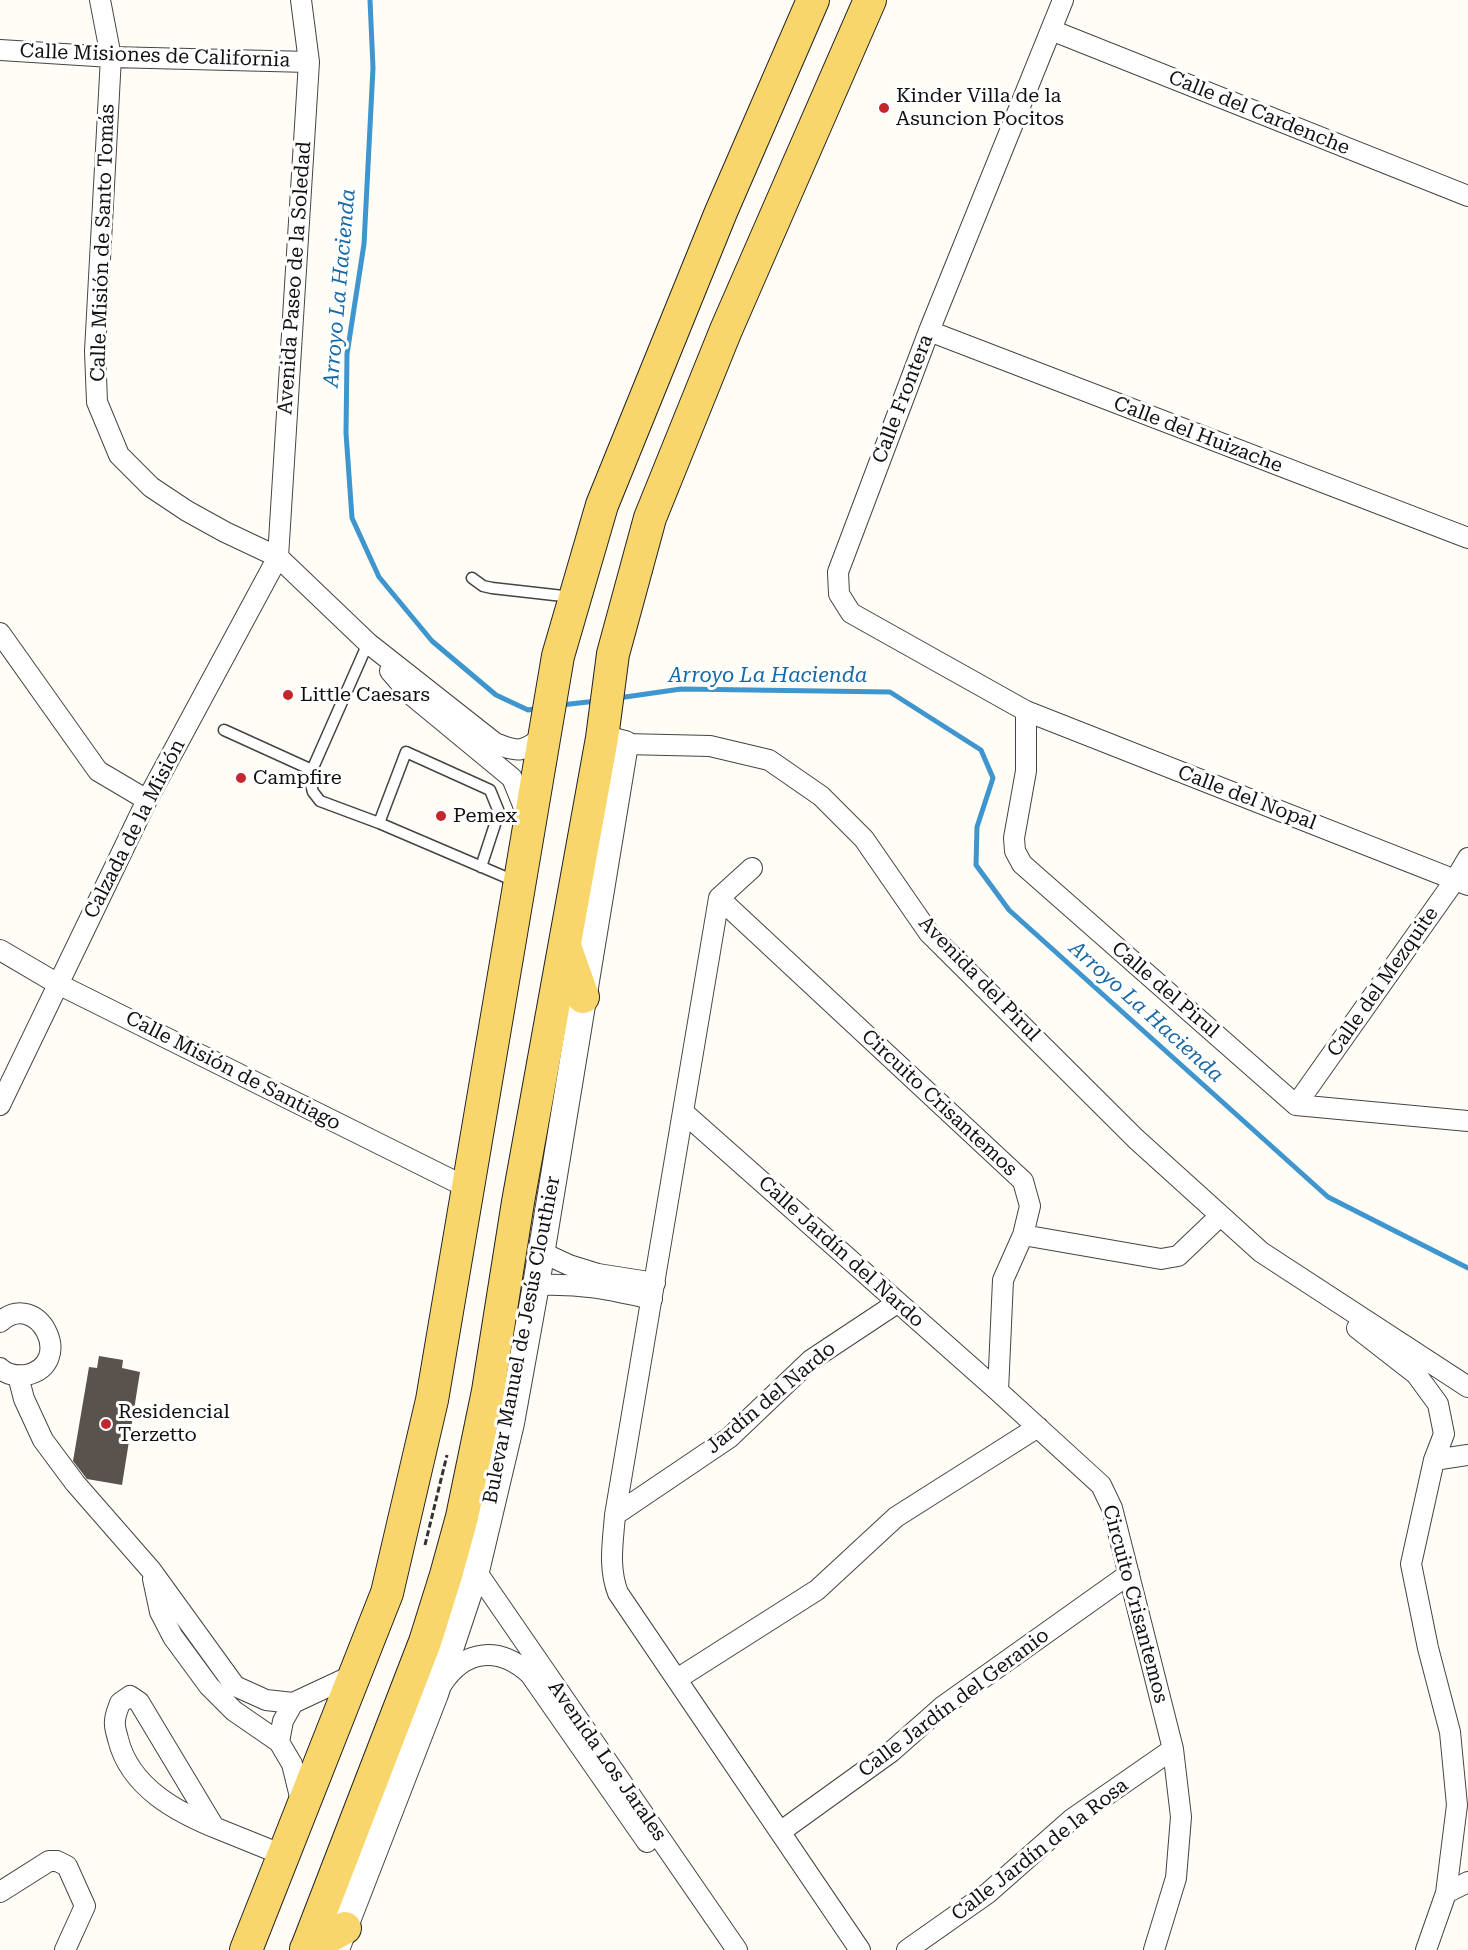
<!DOCTYPE html>
<html>
<head>
<meta charset="utf-8">
<style>
	body { margin:0 }
	canvas { display:block; background:#fffdf5 }
</style>
</head>
<body>
<canvas width="1468" height="1950"></canvas>
<script>
const g = document.querySelector('canvas').getContext('2d');
g.lineJoin = 'round';
function trace(path, color, width, dash) { g.strokeStyle = color; g.lineWidth = width; g.lineCap = dash ? 'butt' : 'round'; g.setLineDash(dash || []); g.stroke(path); }
function fill(path, color) { g.fillStyle = color; g.fill(path, 'evenodd'); }
function drawText(font, color, halo, rows, align = 'center') {
  g.font = font + ' "Roboto Serif",serif'; g.lineWidth = 6; g.setLineDash([]); g.textBaseline = 'middle'; g.strokeStyle = halo; g.fillStyle = color; for (const [text, x, y, turn = 0] of rows) {
    g.save(); g.translate(x, y); g.rotate((+turn || 0) * Math.PI / 180); g.textAlign = isNaN(turn) ? turn : align; if (halo) g.strokeText(text, 0, 0); g.fillText(text, 0, 0); g.restore();
  }
}
const stream = new Path2D(`
	M370,0l3,68 -9,176 -17,110 -1,79 6,85 27,59 53,64 64,54 32,15 12,-2
	M618,698l63,-9 209,3 91,58 12,28 -16,49 -1,38 33,45 319,287 140,71
	M561,705l36,-4`);
const building = new Path2D(`
	M99,1356l24,4 -1,8 18,4 -18,113 -35,-6 -14,-18 16,-94 8,1z`);
const path = new Path2D(`
	M425,1545l22,-90`);
const service = new Path2D(`
	M472,578l11,8 9,2 80,9
	M368,643l-56,127 -2,11 3,11 7,9 59,22 138,59
	M224,730l88,40
	M379,823l27,-71 84,38 9,22 -18,55`);
const minor = new Path2D(`
	M100,0l11,57 -16,294 2,51 22,53 32,32 36,24 38,21 53,25 90,86 127,100c24,10 28,9 49,-7
	M1063,0l-134,331 -91,241 1,22 12,19 175,98 442,174
	M1051,30l417,166
	M0,50l111,7 198,5
	M929,331l539,207
	M0,633l98,138 49,29
	M390,671l19,22 103,85 11,27 2,12
	M1026,711v60l-12,67 1,13 7,13 274,241 172,16
	M625,744l85,2 59,14 52,36 43,43 65,94 207,206 125,113 207,135
	M752,868l-33,30 -104,617c-2,27 -7,52 3,78l242,357
	M719,898l304,283 7,25 -7,29 -20,45 -5,111
	M0,950l58,34 410,204
	M0,1105l147,-305 131,-243 31,-495 -8,-62
	M1296,1105l159,-225 13,-22
	M683,1112l315,279 103,94 11,23 61,241 8,68 -5,61 -22,72
	M1023,1235l138,24 17,-3 42,-40
	M541,1252l28,13 29,9 57,9
	M536,1285c45,-2 73,4 116,14
	M0,1322c38,-34 77,42 26,53 -9,1 -19,0 -26,-7
	M1357,1328l59,46 22,30 6,30 -10,26 -23,104 17,84 22,84 7,73 -11,88 -20,57
	M18,1376l6,23 19,41 32,43 76,87 84,116 31,14 27,3 60,-28
	M1434,1460l34,-5
	M615,1515l114,-77 82,-78 86,-57
	M476,1571l261,379
	M153,1579l7,33 13,25 36,49 25,25 45,31 13,22 10,41
	M677,1679l140,-89 79,-73 142,-90
	M442,1684c23,-35 57,-38 88,-10l117,168
	M279,1742l4,-21 10,-18
	M214,1827l-75,-125 -9,-6 -10,7c-2,6 -5,12 -5,18 -1,6 2,13 3,18 12,49 60,74 103,91l62,25
	M780,1832l111,-80 51,-45 187,-133
	M0,1892l49,-31h8l10,5 18,40 -20,44
	M1446,1893l22,-11
	M907,1950l81,-57 84,-74 101,-70`);
const tertiary = new Path2D(`
	M338,1944l97,-250 41,-123 35,-148 25,-138 89,-541 -23,-6`);
const primary = new Path2D(`
	M565,946l18,51
	M306,1949l39,-21
	M246,1950l141,-357 45,-193 126,-744 44,-151 119,-293 92,-212
	M306,1950l119,-308 21,-67 16,-58 26,-126 30,-189 84,-464 11,-84 37,-136 76,-188 144,-330`);
const markers = [
	[884,108,6,"#c4262e"],
	[288,695,6,"#c4262e"],
	[241,778,6,"#c4262e"],
	[441,816,6,"#c4262e"],
	[106,1424,6,"#c4262e"]
];
const streetNames = [
	["Calle Misiones de California",155,56,2],
	["Calle del Cardenche",1259,113,22],
	["Calle Misión de Santo Tomás",103,243,-88],
	["Avenida Paseo de la Soledad",295,278,-86],
	["Calle Frontera",903,399,-69],
	["Calle del Huizache",1198,435,21],
	["Calle del Nopal",1247,798,21],
	["Calzada de la Misión",135,829,-63],
	["Avenida del Pirul",979,979,46],
	["Calle del Mezquite",1383,982,-55],
	["Calle del Pirul",1165,990,41],
	["Calle Misión de Santiago",233,1071,27],
	["Circuito Crisantemos",939,1103,43],
	["Calle Jardín del Nardo",841,1252,42],
	["Bulevar Manuel de Jesús Clouthier",522,1340,-79],
	["Jardín del Nardo",771,1398,-40],
	["Circuito Crisantemos",1135,1604,75],
	["Calle Jardín del Geranio",954,1703,-37],
	["Avenida Los Jarales",607,1761,55],
	["Calle Jardín de la Rosa",1040,1850,-38]
];
const poiNames = [
	["Kinder Villa de la",896,96],
	["Asuncion Pocitos",896,119],
	["Little Caesars",300,695],
	["Campfire",253,778],
	["Pemex",453,816],
	["Residencial",118,1412],
	["Terzetto",118,1435]
];
const waterNames = [
	["Arroyo La Hacienda",340,288,-85],
	["Arroyo La Hacienda",768,676],
	["Arroyo La Hacienda",1146,1012,42]
];
trace(stream, '#3f96cf', 5);
fill(building, '#5a524d');
trace(service, '#444', 13);
trace(minor, '#444', 22);
trace(tertiary, '#444', 28);
trace(primary, '#222', 34);
trace(path, '#333', 3, [6, 3]);
trace(service, '#fff', 10);
trace(minor, '#fff', 20);
trace(tertiary, '#fff', 26);
trace(primary, '#f9d66b', 32);
for (const [x, y, r, color] of markers) { const dot = new Path2D(); dot.arc(x, y, r, 0, 2 * Math.PI); g.fillStyle = color; g.fill(dot); trace(dot, '#fff', 2); }
drawText('20px', '#111', '#fff', streetNames);
drawText('20px', '#111', '#fff', poiNames, 'left');
drawText('italic 21px', '#1768a6', '#fff', waterNames);
</script>
</body>
</html>
